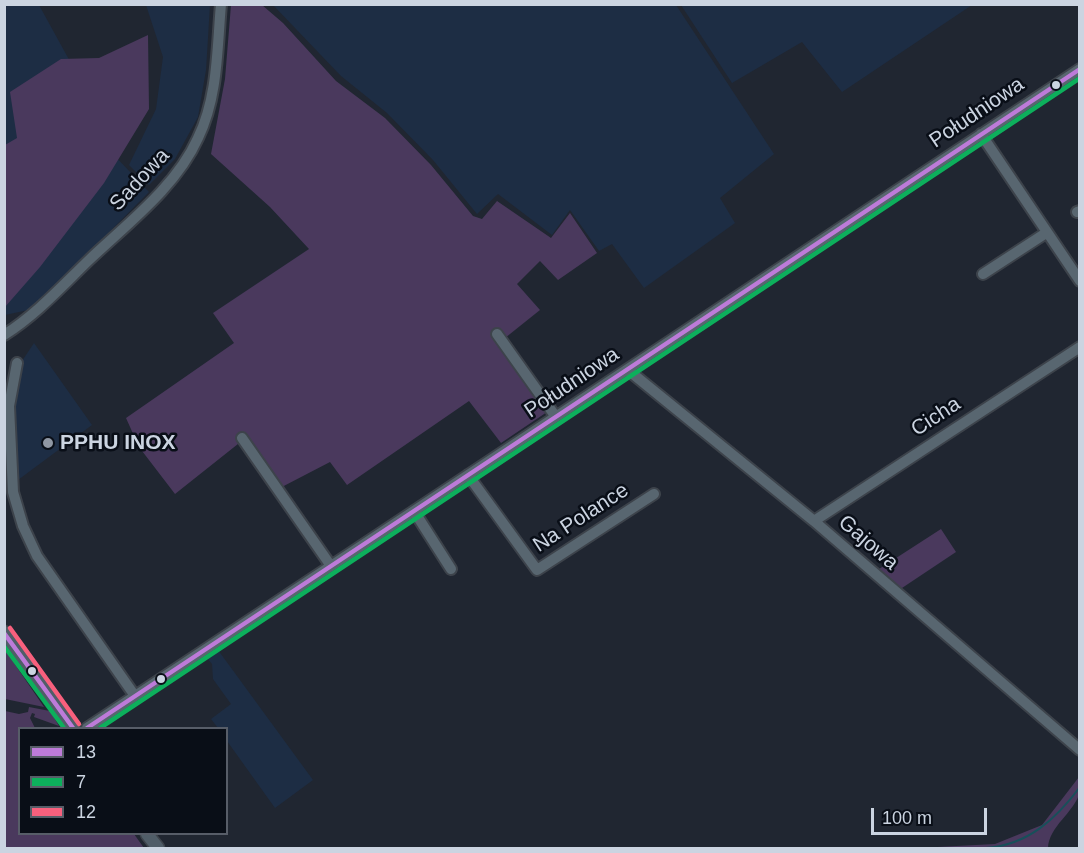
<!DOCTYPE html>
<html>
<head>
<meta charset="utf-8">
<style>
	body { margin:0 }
	#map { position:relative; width:1084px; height:853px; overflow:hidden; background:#202631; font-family:Helvetica,sans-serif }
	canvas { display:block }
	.frame { position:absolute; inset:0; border:6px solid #cbd4e1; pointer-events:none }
	.legend { position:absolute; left:18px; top:727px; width:210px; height:108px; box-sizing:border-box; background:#090e17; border:2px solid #575d68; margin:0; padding:8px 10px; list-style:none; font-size:18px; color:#cbd4e1 }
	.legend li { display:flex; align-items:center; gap:12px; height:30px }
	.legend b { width:30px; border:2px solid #575d68 }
	.scale { position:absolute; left:871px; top:808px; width:116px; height:27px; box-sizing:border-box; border:3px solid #cbd4e1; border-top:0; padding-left:8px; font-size:18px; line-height:21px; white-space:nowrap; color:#cbd4e1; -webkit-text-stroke:4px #090e17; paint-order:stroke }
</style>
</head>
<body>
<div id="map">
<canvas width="1084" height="853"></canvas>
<div class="frame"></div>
<ul class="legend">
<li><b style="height:8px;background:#bd7bd9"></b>13</li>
<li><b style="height:8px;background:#0daf5c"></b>7</li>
<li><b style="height:8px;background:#f8607d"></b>12</li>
</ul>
<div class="scale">100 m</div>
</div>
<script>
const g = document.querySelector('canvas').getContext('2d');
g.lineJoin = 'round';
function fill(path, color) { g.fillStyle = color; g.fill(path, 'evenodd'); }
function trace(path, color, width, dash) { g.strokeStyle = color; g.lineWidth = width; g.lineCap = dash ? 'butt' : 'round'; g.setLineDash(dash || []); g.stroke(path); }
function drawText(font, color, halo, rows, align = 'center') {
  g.font = font + ' Helvetica,sans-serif'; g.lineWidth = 5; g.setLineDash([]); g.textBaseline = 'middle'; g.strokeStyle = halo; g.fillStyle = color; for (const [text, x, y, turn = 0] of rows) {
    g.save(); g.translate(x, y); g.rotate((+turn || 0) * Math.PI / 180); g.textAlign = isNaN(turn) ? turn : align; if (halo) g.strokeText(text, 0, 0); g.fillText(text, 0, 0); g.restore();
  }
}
const built = new Path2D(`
	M4,5h35l77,140 -3,9 36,38 -116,117 -28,6z
	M146,5h64l-4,65 -8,47 -23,42 -26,26 -20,-20 27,-56 7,-52z
	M273,5h403l98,149 -54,44 15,25 -91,65 -32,-44 -13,7 -29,-41 -18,25 -54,-41 -21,20 -44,-54 -46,-47 -46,-37z
	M681,5h291l-130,87 -40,-50 -70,41z
	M34,343l58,82 -74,55 -4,-72 6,-44z
	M218,650l95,130 -38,28 -48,-67 -1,-13h-8l-7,-9 20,-15 -18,-25 -1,-15 -5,-6z`);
const green = new Path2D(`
	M231,5h31l21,18 53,58 49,37 46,47 42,51 9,3 15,-18 54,37 19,-25 27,40 -39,27 -18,-19 -23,23 23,26 -40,32 47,70 -46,31 -32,-42 -122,84 -17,-23 -52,27 -35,-49 -68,54 -36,-47 -13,-29 108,-75 -21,-30 96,-64 -39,-42 -59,-53 14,-75z
	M148,35l1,74 -45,74 -64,84 -35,40v-162l12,-7 -7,-46 51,-33 38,-1z
	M941,529l15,23 -57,38 -23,-19z
	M5,650l39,57 -39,-8z
	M29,707l21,4 9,15 -25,-9 1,-3 -3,-1 -2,5 5,10h-15v106h114l10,14h-139v-137l14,3 9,-2z
	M1079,777c0,4 2,11 1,15 -6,21 -31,34 -32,56h-130l77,-4 47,-19z`);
const stream = new Path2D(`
	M986,848c42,-3 70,-29 94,-61`);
const minor = new Path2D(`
	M981,134l99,147
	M1077,212l3,-1
	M983,274l63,-41
	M497,334l59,83
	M4,335c33,-21 58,-49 85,-75 39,-37 87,-73 109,-122 20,-41 19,-89 23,-134
	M17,363l-8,43 4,86 10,34 14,30 98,140
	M628,370l186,151 266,229
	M242,438l89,128
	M468,475l69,95 117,-76
	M414,511l37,58
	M814,521l266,-174
	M87,728l993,-659`);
const major = new Path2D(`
	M4,632l69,96
	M147,834l11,14`);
const bus1 = new Path2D(`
	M4,633l69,95
	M87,728l993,-659`);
const bus2 = new Path2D(`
	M4,646l60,82
	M100,728l980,-650`);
const bus3 = new Path2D(`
	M10,628l69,96`);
const markers = [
	[1056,85,5,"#cbd4e1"],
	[48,443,6,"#8f97a3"],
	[32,671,5,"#cbd4e1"],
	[161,679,5,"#cbd4e1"]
];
const streetNames = [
	["Południowa",977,113,-34],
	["Sadowa",140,180,-47],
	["Południowa",572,383,-34],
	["Cicha",936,417,-33],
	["Na Polance",581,518,-33],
	["Gajowa",868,543,41]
];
const poiNames = [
	["PPHU INOX",60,443]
];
fill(built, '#1d2d44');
fill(green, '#4a395d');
trace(stream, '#17505a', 2);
trace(minor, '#3d434b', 14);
trace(major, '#3d434b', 15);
trace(minor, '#586670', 10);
trace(major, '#505d68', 12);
trace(bus1, '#bd7bd9', 4.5);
trace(bus2, '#0daf5c', 4.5);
trace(bus3, '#f8607d', 4.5);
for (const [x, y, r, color] of markers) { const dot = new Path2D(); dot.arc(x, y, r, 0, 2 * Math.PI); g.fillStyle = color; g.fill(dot); trace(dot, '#090e17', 2); }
drawText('21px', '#cbd4e1', '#090e17', streetNames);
drawText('bold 21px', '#cbd4e1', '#090e17', poiNames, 'left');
</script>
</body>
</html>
